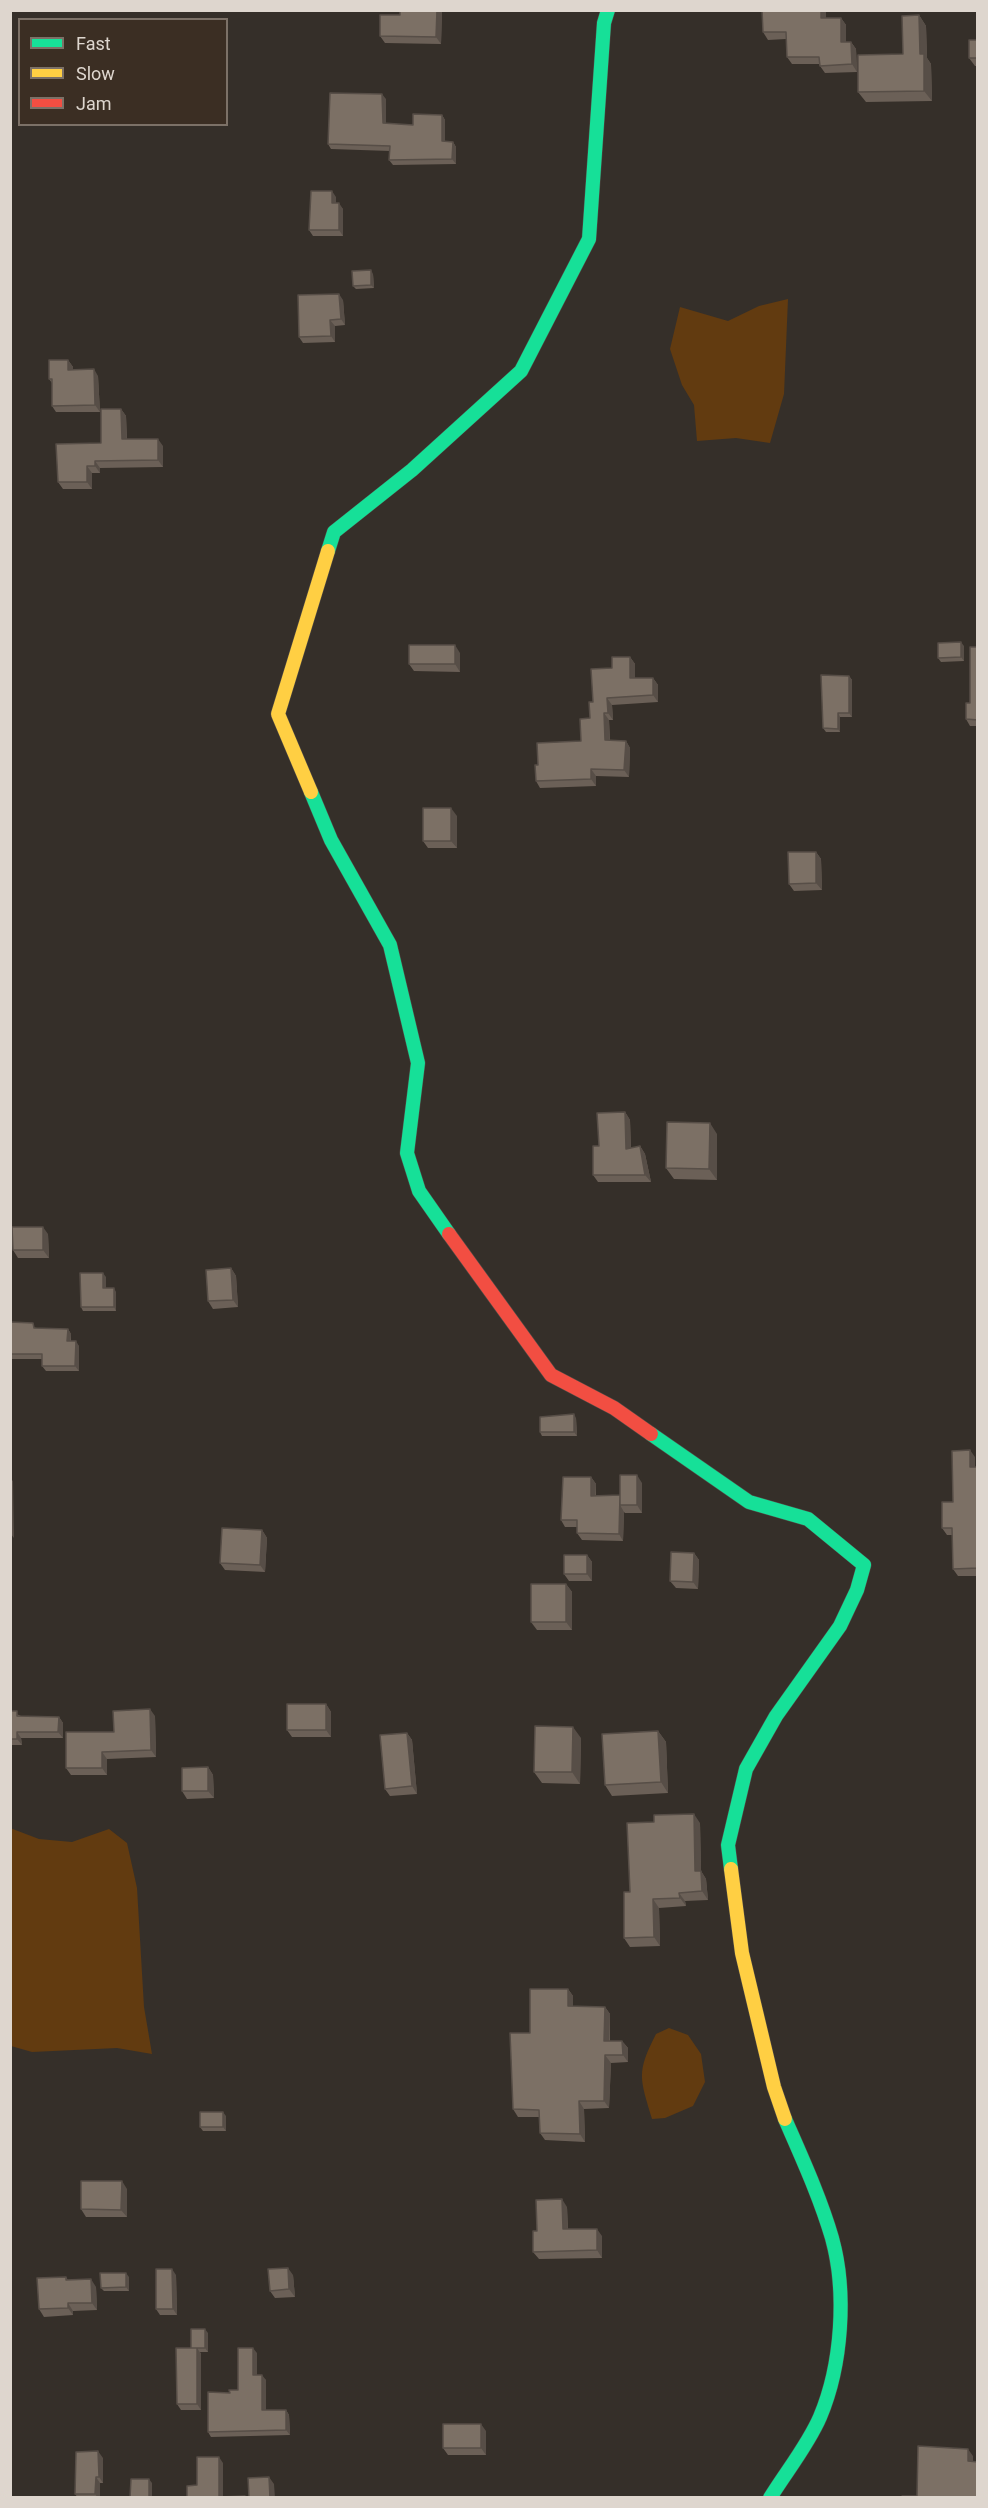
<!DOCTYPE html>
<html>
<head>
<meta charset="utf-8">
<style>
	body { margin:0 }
	#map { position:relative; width:988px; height:2508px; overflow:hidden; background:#352f29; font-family:Roboto,sans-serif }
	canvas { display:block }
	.frame { position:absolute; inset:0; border:12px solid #ded6ce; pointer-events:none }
	.legend { position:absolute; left:18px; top:18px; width:210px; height:108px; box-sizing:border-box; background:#3b2e23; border:2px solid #7c7167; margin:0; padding:8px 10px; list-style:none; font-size:18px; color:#ded6ce }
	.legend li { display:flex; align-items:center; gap:12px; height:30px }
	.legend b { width:30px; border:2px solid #7c7167 }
</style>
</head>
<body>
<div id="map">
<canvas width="988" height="2508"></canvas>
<div class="frame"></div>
<ul class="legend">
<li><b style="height:8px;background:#16e098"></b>Fast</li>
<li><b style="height:8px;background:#ffcf43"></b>Slow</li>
<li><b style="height:8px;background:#f24e42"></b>Jam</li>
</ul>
</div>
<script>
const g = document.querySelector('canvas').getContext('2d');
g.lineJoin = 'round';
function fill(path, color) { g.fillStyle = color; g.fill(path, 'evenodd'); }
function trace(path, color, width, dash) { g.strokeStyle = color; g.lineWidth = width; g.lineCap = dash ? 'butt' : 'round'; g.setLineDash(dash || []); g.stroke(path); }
const water = new Path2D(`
	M788,299l-4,95 -14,49 -34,-5 -39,3 -3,-36 -12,-20 -12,-36 10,-42 48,14 31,-15z
	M10,1828l29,11 33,3 37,-13 18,14 10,45 7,119 8,47 -35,-6 -85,4 -21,-6z
	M669,2028l19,7 13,19 4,28 -12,24 -28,12 -13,1c-12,-41 -16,-46 4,-85z`);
const fast = new Path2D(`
	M328,551l6,-19 78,-62 109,-99 68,-132 15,-216 4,-13
	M311,792l20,48 59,105 28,118 -11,90 12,38 30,43
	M651,1434l98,68 59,17 56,46 -7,25 -17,36 -64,90 -30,53 -18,76 3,24
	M770,2498c16,-26 38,-53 50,-81 22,-52 27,-125 12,-179 -12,-41 -30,-80 -47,-119`);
const slow = new Path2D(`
	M311,792l-33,-78 50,-163
	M731,1869l11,84 32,134 11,32`);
const jam = new Path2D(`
	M449,1234l102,141 63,33 37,26`);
const wall = new Path2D(`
	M400,10h42l-1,34 -56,-1 -5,-7 20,-21z
	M919,15l7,11 1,32 4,6 1,37 -66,1 -8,-10 45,-38z
	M826,18h15l5,7v17h5l5,7 1,23 -32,1 -5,-7 -1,-2h-27l-5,-7 -1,-18 -18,1 -5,-8z
	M978,40v26h-3l-6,-8z
	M386,99v25l27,1 29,-10 3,5v21l8,1 3,5v17l-63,1 -4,-5 1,-9 -59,-2 -3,-5z
	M336,197v6l7,6v27h-30l-4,-6z
	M373,274l1,14 -18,1 -3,-3z
	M343,300l2,25 -10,1v16l-32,1 -4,-6z
	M68,360l5,7v3l25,6 2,36h-44l-4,-6v-23l-3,-4z
	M121,409l5,7 1,23 36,7v21l-63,1v5h-8v16h-29l-5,-7 43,-39z
	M964,646v15l-23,1 -3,-4z
	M978,647v79h-8l-4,-7 4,-16z
	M460,653v19l-46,-1 -5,-7z
	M630,657l5,7v14h18l5,7v17l-46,3 1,15h-4l1,20 16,1 4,7 -1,29 -33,-1v10l-56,2 -4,-7 2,-16 43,-24 9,-23 3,-16 19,-34z
	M849,676l3,4v37h-12v15h-14l-3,-4z
	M457,816v32h-29l-5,-7z
	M816,852l5,7 1,31 -28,1 -5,-7z
	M625,1112l5,8 1,28 9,-2 5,8 6,28h-53l-5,-7 6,-29z
	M717,1134v46l-43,-1 -8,-11z
	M48,1234l1,24h-31l-5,-8z
	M231,1268l5,8 2,31 -25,2 -5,-8z
	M106,1277v11l10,4v19h-33l-2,-4z
	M10,1322l27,6 31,1 3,5v7l8,5v25h-33l-4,-5v-7h-32z
	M576,1418l1,18h-35l-2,-4z
	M975,1457v10h3v109h-20l-5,-7v-34h-6l-5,-7z
	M591,1477l5,7v12l24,-1 22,-12v30h-17l-1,-1 -1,29 -41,-1 -5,-7v-6h-12l-4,-7z
	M262,1530l5,8 -2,34 -40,-2 -5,-7z
	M694,1553l5,7 -1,29 -22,-1 -6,-7z
	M587,1555l5,7v19h-23l-5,-7z
	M566,1584l6,8v38h-35l-6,-8z
	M326,1704l5,8v25h-39l-5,-7z
	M10,1711l11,5 38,1 4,6v15h-42l1,7h-12z
	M155,1716l1,41 -49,2v16h-36l-5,-7 48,-36z
	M658,1731l8,11 2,51 -56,3 -7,-11z
	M407,1733l5,7 5,54 -27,2 -5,-7z
	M581,1738l-1,46 -38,-1 -8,-11z
	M208,1767l5,8 1,23 -27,1 -5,-8z
	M700,1823l1,48 5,8 2,21 -23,1 1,5 -27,2 1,38 -30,1 -6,-9 6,-46z
	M568,1989l5,7v10l32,1 5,7v27h12l6,7v14l-17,1 -2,45 -25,1 1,33 -40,-2 -5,-7 -1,-16h-21l-5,-8 17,-76z
	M226,2116v15h-23l-3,-4z
	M127,2189v28h-41l-5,-8z
	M567,2207l1,22 34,7v22l-63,1 -6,-7 4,-21z
	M176,2275l1,40h-17l-4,-6z
	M293,2275l2,22 -20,1 -5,-7z
	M66,2277l2,3 28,7 1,23 -24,1v4l-29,2 -5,-8z
	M129,2277v14h-25l-3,-3z
	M208,2333v19h-8l1,2v56h-20l-4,-6 14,-56z
	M257,2353v22l9,5v30h20l3,5 1,20 -79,2 -3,-5 22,-39 8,-3z
	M486,2431v24h-38l-5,-7z
	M103,2458v25h-3v15h-22l-3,-4z`);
const shadedWall = new Path2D(`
	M437,10h5l-1,34 -5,-7z
	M821,10h5v15l-5,-7z
	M919,15l7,11 1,32 4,6 1,37 -8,-10 -4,-37z
	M841,18l5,7v24l-5,-7z
	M851,42l5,7 1,23 -5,-8z
	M382,94l4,5v29l-3,-5z
	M442,115l3,5v26l-3,-5z
	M453,142l3,5v17l-4,-5z
	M332,191l4,6v12l-4,-6z
	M339,203l4,6v27l-4,-6z
	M371,270l2,4 1,14 -3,-3z
	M339,294l4,6 2,25 -4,-6z
	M330,320l5,6v16l-4,-6z
	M68,360l5,7v9l-5,-6z
	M94,369l4,7 2,36 -5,-7z
	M121,409l5,7 1,30 -5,-7z
	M158,439l5,7v21l-5,-7z
	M95,461l5,7v5l-5,-7z
	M87,466l5,7v16l-5,-7z
	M961,642l3,4v15l-3,-4z
	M455,645l5,8v19l-5,-8z
	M630,657l5,7v21l-5,-7z
	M849,676l3,4v37l-3,-4z
	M653,678l5,7v17l-5,-7z
	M607,698l5,7 1,15 -5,-7z
	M604,713l5,7 1,27 -5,-7z
	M838,713l2,4v15l-2,-3z
	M626,741l4,7 -1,29 -5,-7z
	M591,769l5,7v10l-5,-7z
	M451,808l6,8v32l-6,-7z
	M816,852l5,7 1,31 -6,-7z
	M625,1112l5,8 1,36 -5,-7z
	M710,1123l7,11v46l-8,-11z
	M640,1146l5,8 6,28 -6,-7z
	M43,1227l5,7 1,24 -6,-8z
	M231,1268l5,8 2,31 -5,-7z
	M103,1273l3,4v15l-3,-4z
	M114,1288l2,4v19l-2,-4z
	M68,1329l3,5 -1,12 -3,-5z
	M76,1341l3,5v25l-4,-5z
	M574,1414l2,4 1,18 -3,-4z
	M970,1450l5,7v18l-5,-8z
	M637,1475l5,8v30l-5,-8z
	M591,1477l5,7 -1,19 -4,-7z
	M10,1478l3,3 1,57 -4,-5z
	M620,1495v10l4,7 -1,29 -4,-7z
	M262,1530l5,8 -2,34 -5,-7z
	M694,1553l5,7 -1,29 -5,-7z
	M587,1555l5,7v19l-5,-7z
	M566,1584l6,8v38l-6,-8z
	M326,1704l5,8v25l-5,-7z
	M150,1709l5,7 1,41 -5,-7z
	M59,1717l4,6v15l-5,-6z
	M573,1727l8,11 -1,46 -8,-12z
	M658,1731l8,11 2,51 -7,-11z
	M17,1732l4,6 1,7 -5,-6z
	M407,1733l5,7 5,54 -5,-8z
	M102,1752l5,7v16l-5,-7z
	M208,1767l5,8 1,23 -6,-7z
	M694,1814l6,9 1,48 5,8 2,21 -6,-9 -7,-20z
	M679,1893l6,8 1,5 -6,-8z
	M653,1899l6,9 1,38 -6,-9z
	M568,1989l5,7v17l-5,-7z
	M605,2007l5,7 -1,35 -5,-8z
	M622,2041l6,7v14l-5,-7z
	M605,2055l6,8 -2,45 -5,-7z
	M579,2101l5,8 1,33 -5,-8z
	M223,2112l3,4v15l-3,-4z
	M122,2181l5,8v28l-6,-7z
	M562,2199l5,8 1,29 -5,-7z
	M597,2229l5,7v22l-5,-8z
	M288,2268l5,7 2,22 -6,-8z
	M172,2269l4,6 1,40 -4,-6z
	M126,2273l3,4v14l-3,-4z
	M91,2279l5,8 1,23 -5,-7z
	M68,2303l5,8v4l-5,-7z
	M205,2329l3,4v19l-3,-4z
	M197,2348l4,6v56l-4,-6z
	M253,2348l4,5v27l-4,-5z
	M262,2375l4,5v36l-4,-6z
	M286,2410l3,5 1,20 -4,-5z
	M481,2424l5,7v24l-5,-7z
	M968,2449l5,7v12l-5,-7z
	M98,2451l5,7v25l-4,-6z
	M219,2457l4,6v35l-4,-1z
	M96,2477l4,6v15h-2l-3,-4z
	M269,2477l5,7 1,14h-5z
	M149,2479l3,4v15h-3z`);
const building = new Path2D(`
	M400,10h37l-1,27 -56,-1v-21h20z
	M762,10h59v8h20v24h10l1,22 -32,2 -1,-9h-32l-1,-25h-23z
	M919,15l1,39h4v37l-66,1v-37l45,-1 -1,-38z
	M969,40h9v18h-9z
	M330,93l52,1 1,29 30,2v-11l29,1v26l11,1 -1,17 -63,1 1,-14 -62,-2z
	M311,191h21v12h7v27h-30z
	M371,270v15l-18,1 -1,-15z
	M339,294l2,25 -11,1 1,16 -32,1 -1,-42z
	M49,360h19v10l26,-1 1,36 -43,1v-27h-3z
	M101,409h20l1,30h36v21l-63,1v5h-8v16h-29l-2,-38 45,-1z
	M961,642v15l-23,1v-15z
	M409,645h46v19h-46z
	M970,647h8v73l-12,-1v-16h4z
	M612,657h18v21h23v17l-46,3 1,15h-4l1,27 21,1 -2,29 -33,-1v10l-55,2 -1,-16h3l-1,-22 44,-2 -1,-22 10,-1 -1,-16h4l-2,-33 21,-1z
	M821,675l28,1v37h-11v16l-15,-1z
	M423,808h28v33h-28z
	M788,852h28v31l-27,1z
	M625,1112l1,37 14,-3 5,29h-52v-29h6l-2,-33z
	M667,1122l43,1 -1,46 -43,-1z
	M12,1227h31v23h-30z
	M231,1268l2,32 -25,1 -2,-31z
	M80,1273h23v15h11v19h-33z
	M10,1322l23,1 1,5 34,1 -1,12h9l-1,25h-33v-12h-32z
	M574,1414v18h-34v-15z
	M970,1450v17h8v101l-25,1 -1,-41h-10v-26h11l-1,-51z
	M620,1475h17v30h-17z
	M563,1477h28v19l29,-1 -1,39 -42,-1v-13h-16z
	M222,1528l40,2 -2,35 -40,-2z
	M671,1552l23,1 -1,29 -23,-1z
	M564,1555h23v19h-23z
	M531,1584h35v38h-35z
	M287,1704h39v26h-39z
	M150,1709l1,41 -49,2v16h-36v-36h48l-1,-21z
	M10,1711h7v5l42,1 -1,15h-41v7h-7z
	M535,1726l38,1 -1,45h-38z
	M658,1731l3,51 -56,3 -3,-51z
	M407,1733l5,53 -27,3 -5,-54z
	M208,1767v24h-26v-23z
	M694,1814l1,57h6l1,20 -23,2 1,5 -27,1 1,38 -30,1v-46h6l-3,-69 27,-1v-7z
	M530,1989h38v17l37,1 -1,34h18l1,14h-18l-1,46h-25l1,33 -40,-1 -1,-23 -26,-1 -3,-76h20z
	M200,2112h23v15h-23z
	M81,2181h41l-1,29 -40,-1z
	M562,2199l1,30h34v21l-64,2v-21h4l-1,-31z
	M288,2268l1,21 -19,2 -2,-22z
	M156,2269h16l1,40h-17z
	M100,2273h26v14l-25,1z
	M66,2277v3l25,-1 1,24h-24v5l-29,1 -2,-31z
	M191,2329h14v19h-14z
	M176,2348h21v56h-20z
	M238,2348h15v27h9v35h24v20l-78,2v-40l22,1 -1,-3h9z
	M443,2424h38v24h-38z
	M918,2446l50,3v12l10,1v36h-77l1,-2h15z
	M98,2451l1,26h-3l-1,17h-20l1,-42z
	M197,2457h22v40l26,-1v2h-58v-12l10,-1z
	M269,2477l1,21h-21l-1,-20z
	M131,2479h18v19h-19z`);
fill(water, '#623b10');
trace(fast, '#534d47', 15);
trace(slow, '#534d47', 15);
trace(jam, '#534d47', 15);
trace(fast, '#16e098', 14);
trace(slow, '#ffcf43', 14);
trace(jam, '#f24e42', 14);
fill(wall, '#6b6057');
fill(shadedWall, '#574e47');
fill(building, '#7c7065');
trace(building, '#574e47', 1.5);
</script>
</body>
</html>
